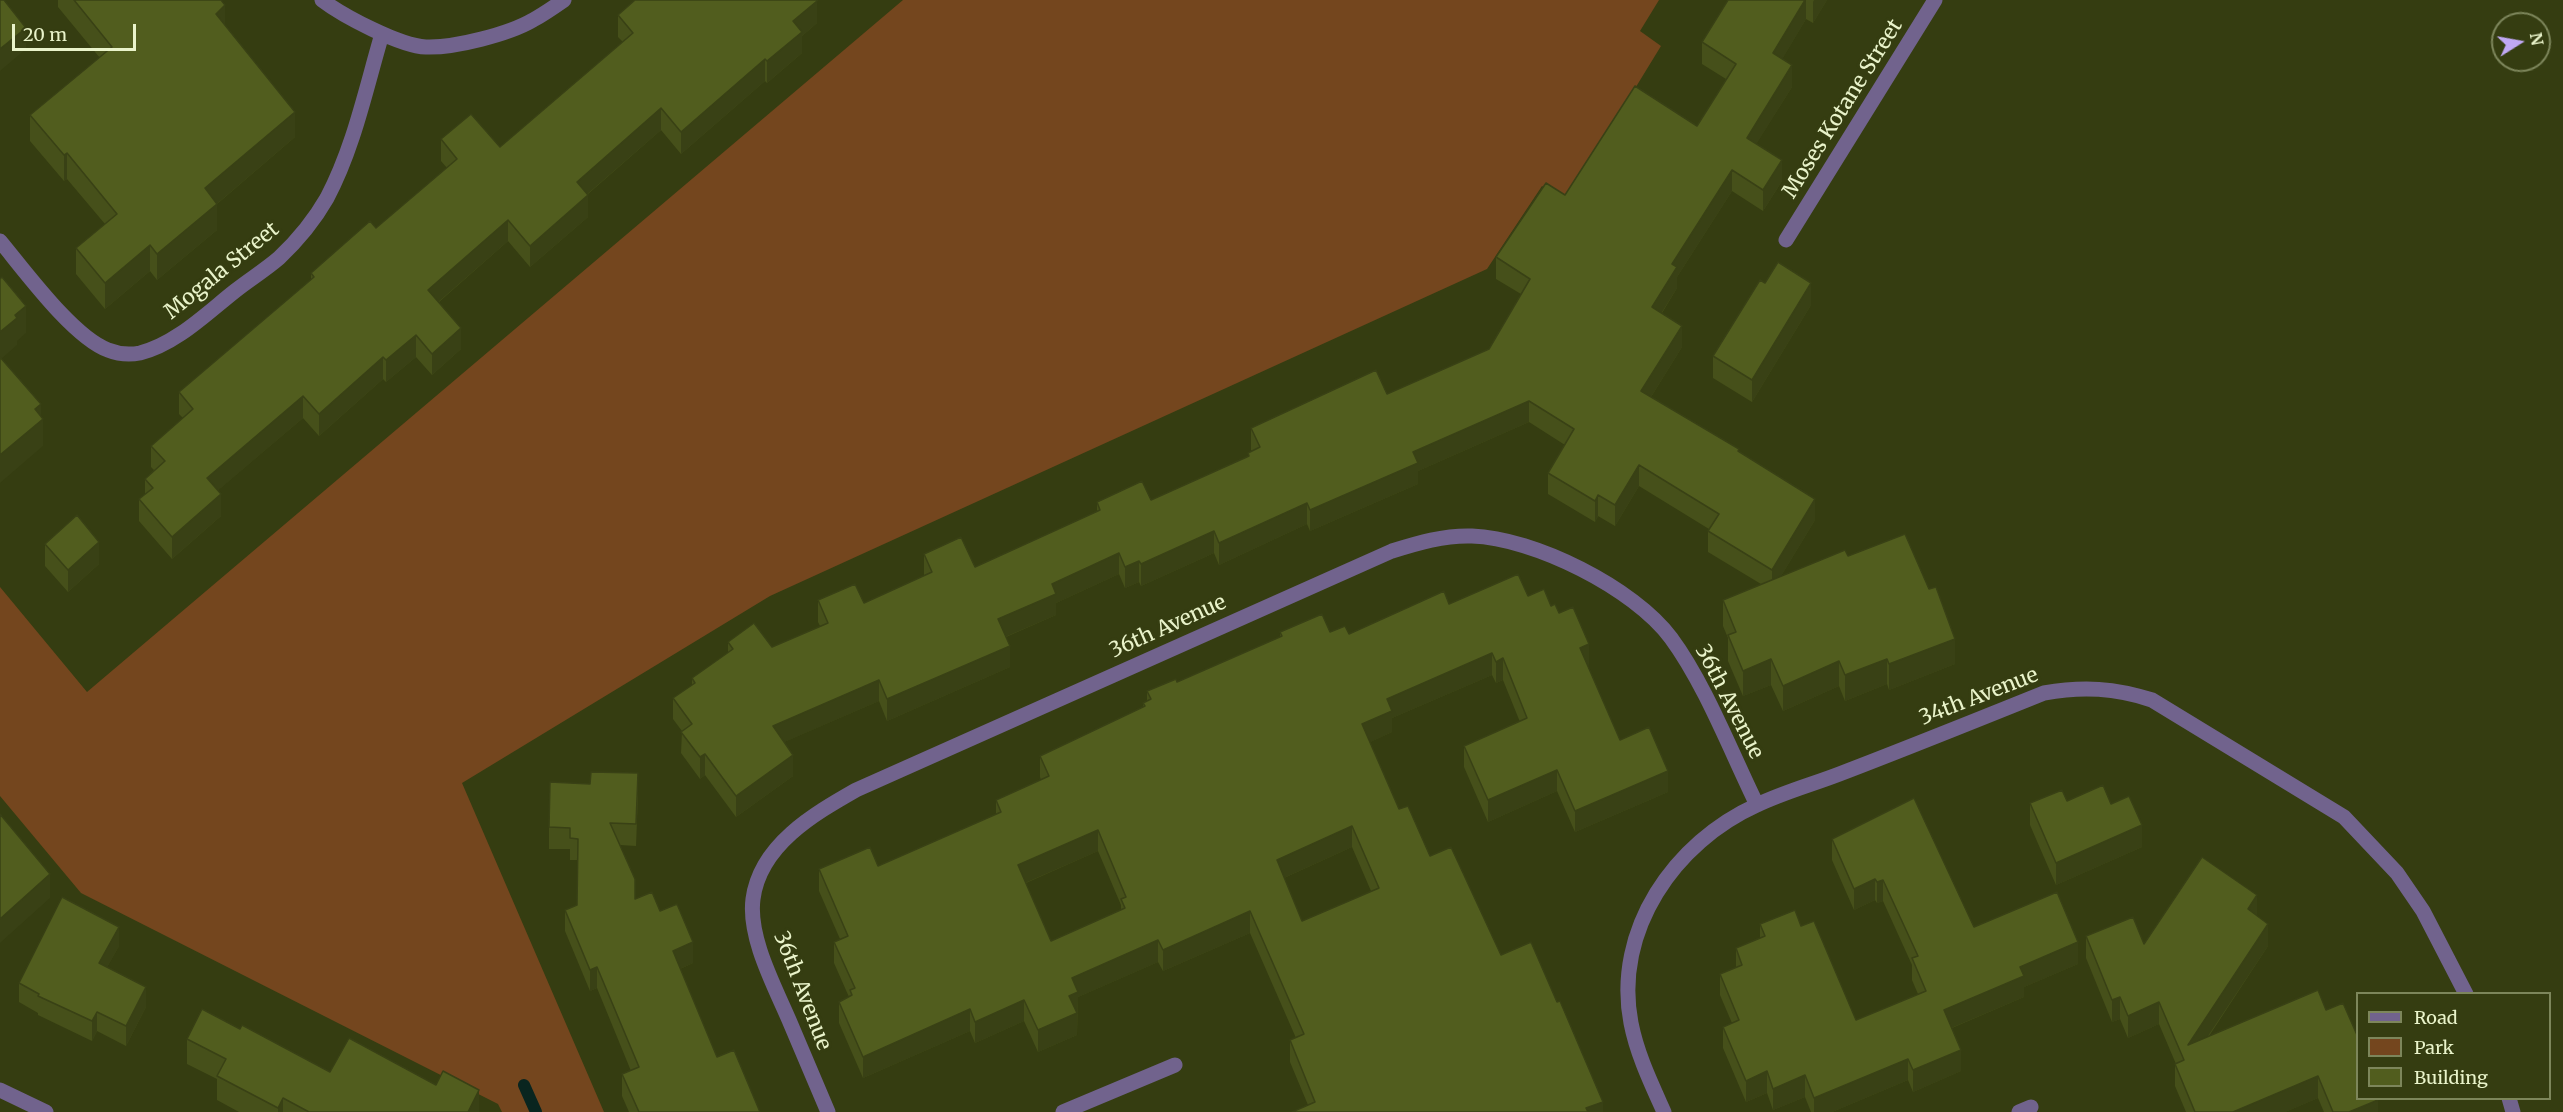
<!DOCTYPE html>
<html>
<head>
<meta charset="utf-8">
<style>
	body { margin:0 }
	#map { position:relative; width:2563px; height:1112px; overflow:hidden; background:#353d11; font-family:Merriweather,serif }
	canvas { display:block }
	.legend { position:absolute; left:2356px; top:992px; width:195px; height:108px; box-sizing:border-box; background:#353d11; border:2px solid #7d865b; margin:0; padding:8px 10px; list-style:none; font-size:18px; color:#e9f3ca }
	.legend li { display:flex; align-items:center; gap:12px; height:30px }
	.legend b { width:30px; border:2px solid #7d865b }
	.north { position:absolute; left:2491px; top:12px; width:60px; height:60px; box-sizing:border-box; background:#353d11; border:2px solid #7d865b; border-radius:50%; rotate:79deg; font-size:16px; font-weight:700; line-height:24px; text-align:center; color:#e9f3ca }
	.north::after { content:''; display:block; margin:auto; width:21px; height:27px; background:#c0a8f3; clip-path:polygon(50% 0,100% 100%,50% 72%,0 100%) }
	.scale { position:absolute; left:12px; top:24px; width:124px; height:27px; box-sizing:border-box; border:3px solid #e9f3ca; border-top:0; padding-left:8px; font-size:18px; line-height:21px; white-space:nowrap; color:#e9f3ca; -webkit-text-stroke:4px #353d11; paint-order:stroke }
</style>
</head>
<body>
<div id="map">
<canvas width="2563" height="1112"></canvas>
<ul class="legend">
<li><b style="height:8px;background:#71638d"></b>Road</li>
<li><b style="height:16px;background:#74461e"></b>Park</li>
<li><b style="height:16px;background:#515d1e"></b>Building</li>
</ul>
<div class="north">N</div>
<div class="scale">20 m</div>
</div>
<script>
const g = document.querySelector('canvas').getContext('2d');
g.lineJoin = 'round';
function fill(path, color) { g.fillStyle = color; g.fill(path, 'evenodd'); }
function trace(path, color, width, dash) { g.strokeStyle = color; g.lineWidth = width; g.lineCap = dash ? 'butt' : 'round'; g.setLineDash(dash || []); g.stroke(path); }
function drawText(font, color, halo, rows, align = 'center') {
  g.font = font + ' Merriweather,serif'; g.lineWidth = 6; g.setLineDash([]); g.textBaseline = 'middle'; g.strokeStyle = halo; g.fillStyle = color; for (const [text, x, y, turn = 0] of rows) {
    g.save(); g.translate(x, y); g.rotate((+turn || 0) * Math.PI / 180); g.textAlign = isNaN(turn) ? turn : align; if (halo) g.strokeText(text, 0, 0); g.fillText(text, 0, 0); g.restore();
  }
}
const green = new Path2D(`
	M903,0h756l-19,31 21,15 -95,155 -24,-15 -55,83 -717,327 -308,187 142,329h-102l-4,-8 -417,-211 -81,-97v-209l87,105z`);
const stream = new Path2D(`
	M524,1085l12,27`);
const street = new Path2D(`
	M322,0c21,16 78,46 104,47 29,1 83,-13 107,-27 11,-6 21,-13 31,-20
	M1786,240l149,-240
	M0,241c25,30 73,96 108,109 10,4 22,5 32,3 36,-9 67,-40 95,-62 14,-11 30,-21 44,-33 18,-17 36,-39 48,-60 27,-51 39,-110 55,-164
	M0,1090l46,22
	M2509,1098l4,14
	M828,1112c-13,-31 -26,-61 -39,-92 -15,-35 -41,-83 -36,-121 7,-54 61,-85 103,-109l536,-239c26,-8 52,-16 80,-15 62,2 162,52 199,102 34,46 60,114 86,167
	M1063,1112l112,-47
	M1664,1112c-13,-29 -27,-58 -33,-89 -18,-93 44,-181 126,-218 27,-13 57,-21 85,-32 68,-26 135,-53 202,-80 39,-7 71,-5 108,7l192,117 53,56 26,38 43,83
	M2019,1112l12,-5`);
const wall = new Path2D(`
	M58,0h163l4,25 70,112 -78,67v26l-60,50 -7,-9 -45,38 -29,-35v-26l29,-24 -38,-45 -3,2 -34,-40v-26l70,-57 -42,-51z
	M635,0h183l-1,1v22l-15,13v17l-35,30 -2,-2 -84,73 -20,-24 -73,64v23l-58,50 -22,-26 -69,61 22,47 -29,26 -16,-18 -30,25 -3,-3 -64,57 -16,-18 -85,72 3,26 -49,43 -33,-38v-22l6,-4v-16l9,-9 -3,-3v-21l32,-28 -4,-4v-22l132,-112v-7l65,-45 71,-60 -6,-7v-22l59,8 123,-105 -5,-5v-22z
	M1728,0h99l-14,23 -7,-4 -24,40 10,28 -36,57 26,37 -19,30 -31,-20 -55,86v11l-15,25 20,34 -31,50 88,54 76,69 -34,56 67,-20 107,108 -66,26 -2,-6 -42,17 -6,-15 -56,25 -12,-26 -28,11 -15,-35v-23l-5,-12v-26l38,-16 -53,-32v-21l1,-2 -70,-43 -24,40 -17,-10 -3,6 -47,-28v-21l17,-28 -36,-23 -111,49v13l-108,47 -3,-7 -88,41 -5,-12 -73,33 -2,-4 -14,6 -6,-14 -63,29v12l-50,22 4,30 -123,54 -8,-20 -95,41 9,34 -57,41 -31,-42 -5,4 -19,-26 1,-22 -9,-12v-21l19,-13v-7l36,-25v-11l44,5 48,-21 -2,-4v-22l46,3 60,-27v-22l51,13 122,-55v-10l54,-2 97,-44v-3l4,-2 -1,-1v-22l136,-34 102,-45 32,-55 -25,-15v-22l69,-62 132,-69 29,-47 -24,-15v-22z
	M1765,283l46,22 -59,97 -39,-24v-22z
	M45,544l54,20 -31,28 -23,-26z
	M1528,596l23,10 8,7 30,52 -2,1 33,74 48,52 -93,40 -18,-41 -69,31 -24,-55v-21l56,-24 -17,-42 -7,3 -4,-8 -100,43v14l-22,10 29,67 31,47 71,99 102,157 -295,-7 -18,-43v-22l6,-2 -46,-105 -87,38 -5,-9 -80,35 -1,38 -39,17 -14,-31 -49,22 -5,-12 -107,47 -24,-55v-21l10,-5 -15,-34v-21l6,-3 -21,-48v-22l59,-3 118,-52v-14l45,-20 -1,-3v-21l103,-49v-4l4,-2v-10l30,-9 103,-45v-5h50l19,2 100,-30zM1352,847l19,44 -69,30 -18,-43zM1098,851l23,54v5l-70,31 -25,-58z
	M638,795l-2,51 -16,-1 15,54 25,12 33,52 -13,6 37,88 43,55h-131l-7,-16v-22l9,-3 -34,-83 -7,3 -25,-60v-21l12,-5v-45h-7v-11h-21v-22z
	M2067,801l44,3 31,43 -86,38 -26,-60v-22z
	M1832,839l142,88 104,37 -54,23v10l-72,31 9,43 -48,21 -5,-12 -76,32h-21l-6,-15 -32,13 -6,-17 -21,9 -23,-54v-21l9,-4 -12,-28v-21l16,-6v-20l24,-10v-14l41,2 55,94 62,-26 -6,-14v-15l-29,-64 -6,2 -2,-3 -21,10 -22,-50z
	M2257,916l11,30 -59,90 117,-26 52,102h-54l-6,-14 -33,14h-99l-11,-26v-22h1l-17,-40 -31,14 -8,-19 -8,3 -26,-64v-22l58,8z
	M119,946l-12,21 39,40 -20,39 -29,-15 -5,10 -54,-26v-2l-19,-11v-19z
	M240,1029l90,43 149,40h-240l-22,-12v-21l-30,-15v-25z`);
const shadedWall = new Path2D(`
	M807,0h11l-1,1v22l-15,13v17l-35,30v-22z
	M1805,0h1v19l-33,56v-22z
	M1814,0h13l-14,23v-21z
	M225,5v26l-9,-17z
	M26,28v21l-26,22v-22z
	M765,59v22l-84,73v-22z
	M1792,65v22l-45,72v-21z
	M661,108v22l-84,73v-21z
	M295,112v25l-90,77v-26z
	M67,153v26l-3,2v-26z
	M1782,160v21l-19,30v-21z
	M1732,170v21l-55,86v11l-25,40v-21l20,-43z
	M588,195v22l-58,50v-21z
	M217,204v26l-60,50v-26z
	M508,220v21l-80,70v-21z
	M150,245v26l-45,38v-26z
	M1811,283v22l-59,97v-22z
	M26,306v27l-9,8v4l-17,15v-28l15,-17z
	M1682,326v21l-41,66v-22z
	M461,328v21l-29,26v-21z
	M416,335v22l-30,25v-22z
	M383,357v22l-64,57v-22z
	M303,396v22l-96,82v-22z
	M1529,401v21l-111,49v13l-108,47v-21l103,-58z
	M41,404v16l2,-1v27l-43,37v-28l35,-46z
	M1639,465v21l-24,40v-21z
	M221,494v22l-49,43v-22z
	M1598,495v21l-3,6v-21z
	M1815,499v21l-43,71v-21z
	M1307,503v21l-88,41v-22z
	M1214,531v22l-73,33v-22z
	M99,542v22l-31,28v-22z
	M1119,553v21l-63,29v12l-58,25v-21l54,-35z
	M1139,561v21l-14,6v-21z
	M1955,639v25l-66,26v-26z
	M1589,644v21l-9,4v-21z
	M1010,646v21l-123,54v-22z
	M1492,653v22l-100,43v14l-30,14v-22l25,-25z
	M1503,658v22l-7,3v-21z
	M1771,659v26l-28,11v-25z
	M1887,659v25l-42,17v-26z
	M1839,661v25l-56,25v-25z
	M879,680v21l-106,46v-21z
	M705,754v21l-5,4v-22z
	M793,755v21l-57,41v-21z
	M1557,770v21l-69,31v-22z
	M1668,771v21l-93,40v-21z
	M2142,825v22l-86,38v-22z
	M1352,826v21l-75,34v-21z
	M1098,830v21l-80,35v-21z
	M50,874v24l-50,45v-24z
	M1875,879v21l-21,10v-21z
	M1883,880v21l-6,2v-21z
	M2257,895v22l-9,-8z
	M1250,911v22l-87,38v-21z
	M2268,924v22l-80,120v-21z
	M119,927v19l-20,36v-19z
	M1158,940v22l-80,35 -1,38 -39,17v-22l34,-52z
	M693,942v21l-20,9v-21z
	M2078,942v22l-54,23v10l-80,34v-21l76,-43z
	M597,967v21l-7,3v-21z
	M146,987v20l-20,39v-20z
	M2120,997v22l-8,3v-22z
	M1024,1000v21l-49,22v-21z
	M2159,1002v22l-31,14v-22z
	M970,1009v22l-107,47v-21z
	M97,1012v19l-5,10v-20z
	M1961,1050v21l-48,21v-22z
	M1908,1059v21l-76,32h-18v-14z
	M1767,1071v22l-21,9v-21z
	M1805,1075v22l-32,13v-21z
	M2318,1076v22l-33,14h-52z
	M479,1090v22h-11z
	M283,1098v14h-5v-4z
	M2378,1100v12h-29z
	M1603,1102v10h-17v-4z`);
const building = new Path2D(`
	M0,0h4l22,28 -26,21z
	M74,0h147l4,5 -9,9 79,98 -90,76 12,16 -60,50 -7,-9 -45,38 -29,-35 41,-34 -50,-61 -3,2 -34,-40 82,-68z
	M635,0h182v1l-24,20 9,11 -35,29 -2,-2 -84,73 -20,-24 -84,74 11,13 -58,51 -22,-26 -80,70 33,38 -29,26 -16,-19 -30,25 -3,-3 -64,57 -16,-18 -96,82 14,16 -49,43 -33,-38 14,-11 -8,-9 20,-18 -14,-15 42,-37 -14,-17 135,-115 -3,-4 59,-52 6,7 81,-69 -16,-20 30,-25 29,33 133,-114 -15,-18z
	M1728,0h77l-32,53 19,12 -45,73 35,22 -19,30 -31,-20 -60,94 5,3 -25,40 30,19 -41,65 98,58 -1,2 77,48 -43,71 -64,-39 11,-17 -80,-49 -24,40 -17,-10 -3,6 -47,-28 26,-44 -45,-28 -116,51 5,11 -108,47 -3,-7 -88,40 -5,-12 -73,33 -2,-3 -14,6 -6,-14 -67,31 4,10 -58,25 12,27 -123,53 -8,-19 -106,46 20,29 -57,41 -31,-42 -5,3 -19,-25 11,-8 -19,-26 22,-15 -3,-5 41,-29 -5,-7 26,-19 18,24 56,-24 -10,-23 37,-16 9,19 68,-31 -8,-18 37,-17 14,30 125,-57 -3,-8 45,-21 9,19 98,-44 -1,-3 12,-6 -9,-19 125,-58 11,24 102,-45 41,-70 -34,-22 50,-74 19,12 70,-109 62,40 39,-62 -34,-22z
	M1778,262l33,21 -59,97 -39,-24 47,-76 5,3z
	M2,277l24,29 -11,9 2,3 -17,14v-53z
	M0,357l41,47 -6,5 8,10 -43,36z
	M77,515l22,27 -31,28 -23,-26z
	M1905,534l24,55 7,-2 19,52 -66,25 -2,-5 -42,16 -6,-14 -56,25 -12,-27 -28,12 -15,-36 8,-3 -13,-32 122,-50 3,6z
	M1518,574l10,22 16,-7 7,17 4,-2 4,9 14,-6 16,37 -9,4 40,92 29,-13 19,44 -93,40 -18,-41 -69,30 -24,-54 63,-28 -24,-60 -7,4 -4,-9 -105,46 5,12 -30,13 37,85 9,-3 22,50 21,-9 50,108 30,-13 26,60 3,-1 43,101 -17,6 2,4h-296l23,-10 -25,-62 14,-6 -54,-123 -87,39 -5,-10 -86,38 6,14 -9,4 8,17 -39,17 -14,-30 -49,22 -5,-13 -107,48 -24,-55 13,-7 -2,-5 5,-2 -21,-46 14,-6 -29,-67 51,-22 8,19 123,-54 -5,-12 53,-24 -9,-20 105,-50 -2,-3 8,-4 -4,-8 29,-12 1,3 105,-46 -2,-4 42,-18 8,18 15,-6 4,8 95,-43 5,13zM1352,826l27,62 -77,33 -25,-61zM1098,830l28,67 -5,2 4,9 -74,33 -33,-76z
	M591,772l47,1 -2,51 -26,-1 25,56v20l17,-7 8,19 17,-7 16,38 -20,9 44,106 17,-7 26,62h-121l-17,-38 17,-7 -42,-100 -7,3 -25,-60 12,-5 1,-66 -8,-1v-10l-21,-1 1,-45 40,2z
	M2103,785l8,19 18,-8 13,29 -86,38 -26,-60 32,-13 5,11z
	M1914,798l60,129 83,-35 21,50 -58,25 4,9 -80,34 17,40 -48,20 -5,-11 -94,39 -9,-23 -32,14 -6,-18 -21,10 -23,-54 16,-7 -19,-46 22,-9 -6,-17 29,-12 -5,-12 35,-14 6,16 13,-5 42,99 70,-29 -14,-33 6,-2 -35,-76 -6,2 -2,-3 -21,10 -22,-50z
	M0,814l50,60 -50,45z
	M2202,857l55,38 -9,14 20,15 -80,121 130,-55 8,20 17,-7 14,32 1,-1v64h20v2l-29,12h-16l-15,-36 -85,36h-38l-20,-48 9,-4 -25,-58 -31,14 -8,-19 -8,3 -26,-64 47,-19 11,27z
	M62,897l57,30 -20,36 47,24 -20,39 -29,-14 -5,9 -54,-25 1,-2 -20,-11z
	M202,1009l38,20 2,-4 88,47 19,-34 87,47 7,-14 36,19 -11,22h-159l-26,-14 -5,10 -61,-32 9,-17 -39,-20z`);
const streetNames = [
	["Moses Kotane Street",1843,109,-58],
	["Mogala Street",222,271,-39],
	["36th Avenue",1168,627,-24],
	["34th Avenue",1979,697,-21],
	["36th Avenue",1729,702,63],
	["36th Avenue",802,991,69]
];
fill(green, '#74461e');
trace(stream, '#09251f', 12);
trace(street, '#71638d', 15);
fill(wall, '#46501a');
fill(shadedWall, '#394115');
fill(building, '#515d1e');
trace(building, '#394115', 1.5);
drawText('21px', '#e9f3ca', '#353d11', streetNames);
</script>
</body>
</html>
